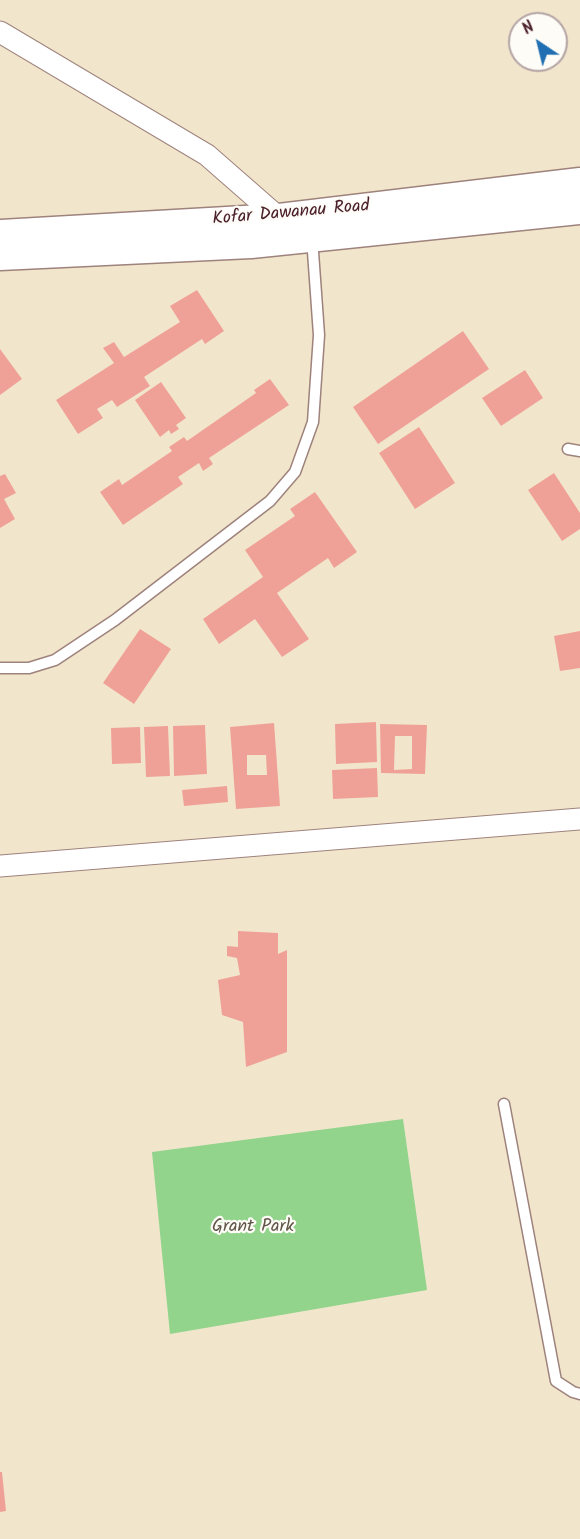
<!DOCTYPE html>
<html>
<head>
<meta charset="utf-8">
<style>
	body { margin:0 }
	#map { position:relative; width:580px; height:1539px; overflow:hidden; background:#f1e6cc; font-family:Kalam,sans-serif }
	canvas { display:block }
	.north { position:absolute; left:508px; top:12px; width:60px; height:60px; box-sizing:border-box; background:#fdfcf7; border:2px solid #b5a4a5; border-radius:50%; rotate:325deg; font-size:16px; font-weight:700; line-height:24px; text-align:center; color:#4a1f2b }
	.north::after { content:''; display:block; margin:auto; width:21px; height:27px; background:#1f6fb2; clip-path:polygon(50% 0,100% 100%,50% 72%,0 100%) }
</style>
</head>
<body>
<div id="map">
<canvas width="580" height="1539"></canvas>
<div class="north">N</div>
</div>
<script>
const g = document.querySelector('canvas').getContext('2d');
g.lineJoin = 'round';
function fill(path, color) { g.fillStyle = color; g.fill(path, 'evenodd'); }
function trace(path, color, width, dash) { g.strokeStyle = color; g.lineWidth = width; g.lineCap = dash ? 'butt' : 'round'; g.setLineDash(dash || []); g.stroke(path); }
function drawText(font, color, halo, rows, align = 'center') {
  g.font = font + ' Kalam,sans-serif'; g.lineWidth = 4.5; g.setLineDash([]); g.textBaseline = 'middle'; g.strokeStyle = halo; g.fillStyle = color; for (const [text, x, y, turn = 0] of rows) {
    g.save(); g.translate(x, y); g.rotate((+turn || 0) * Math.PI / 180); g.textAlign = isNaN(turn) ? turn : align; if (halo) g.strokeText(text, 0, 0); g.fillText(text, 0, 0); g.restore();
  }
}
const green = new Path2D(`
	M403,1119l24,171 -257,44 -18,-182z`);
const building = new Path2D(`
	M197,290l27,41 -19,13 -3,-5 -58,38 6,9 -33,21 -5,-7 -15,9 6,9 -25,16 -22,-34 58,-37 -11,-15 11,-6 10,15 56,-35 -10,-16z
	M463,331l26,38 -111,75 -25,-37z
	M0,349l22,30 -22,16z
	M525,370l18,28 -42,28 -19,-28z
	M270,379l19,26 -80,53 4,6 -10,7 -4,-8 -21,14 5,7 -60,41 -23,-33 19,-13 3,6 50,-34 -3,-4 15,-10 3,4 69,-48 -2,-3z
	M161,382l25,36 -10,7 3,4 -8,5 -2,-4 -9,7 -25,-37z
	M419,427l36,56 -40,26 -36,-56z
	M554,473l26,40v16l-18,12 -34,-51z
	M5,474l11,19 -12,6 11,20 -15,9v-52z
	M315,492l42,60 -23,16 -6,-10 -51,35 32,46 -27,18 -27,-38 -36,25 -16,-25 60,-42 -18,-27 50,-34 -5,-7z
	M140,629l31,20 -37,55 -31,-21z
	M580,631v37l-20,3 -6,-35z
	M376,722l1,40 -41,2 -1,-40z
	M274,723l6,83 -44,3 -6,-82zM247,755h19l1,20h-20z
	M380,724l47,1 -2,49 -44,-1zM395,736h17v33l-18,1z
	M205,725l2,49 -33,2 -1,-50z
	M168,726l2,50 -24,1 -2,-50z
	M140,727l1,36 -29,1 -1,-36z
	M377,768l1,29 -45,2 -1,-29z
	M227,786l1,16 -44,4 -2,-16z
	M238,931l40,2v21l9,-4v102l-41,15 -3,-45 -21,-7 -4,-35 22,-5 -3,-17 -10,-2v-10l11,1z
	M0,1472h2l4,39 -6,1z`);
const lane = new Path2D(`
	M568,449l12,2
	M0,668h29l26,-8 60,-40 155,-119 25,-29 18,-50 6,-87 -7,-97
	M504,1104l52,277 17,11 7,2`);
const street = new Path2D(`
	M0,32l207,123 72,63
	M0,866l580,-47`);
const secondary = new Path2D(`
	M0,234l279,-16 301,-36
	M0,256l251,-12 329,-34`);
const streetNames = [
	["Kofar Dawanau Road",291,214,-5]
];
const parkNames = [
	["Grant Park",253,1228]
];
fill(green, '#92d48c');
fill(building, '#f0a197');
trace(lane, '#9e827c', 13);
trace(street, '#9e827c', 23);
trace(secondary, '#9e827c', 31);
trace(lane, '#fff', 10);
trace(street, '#fff', 21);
trace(secondary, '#fff', 28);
drawText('18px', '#4a1f2b', '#fdfcf7', streetNames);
drawText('18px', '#605548', '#fdfcf7', parkNames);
</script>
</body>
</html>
